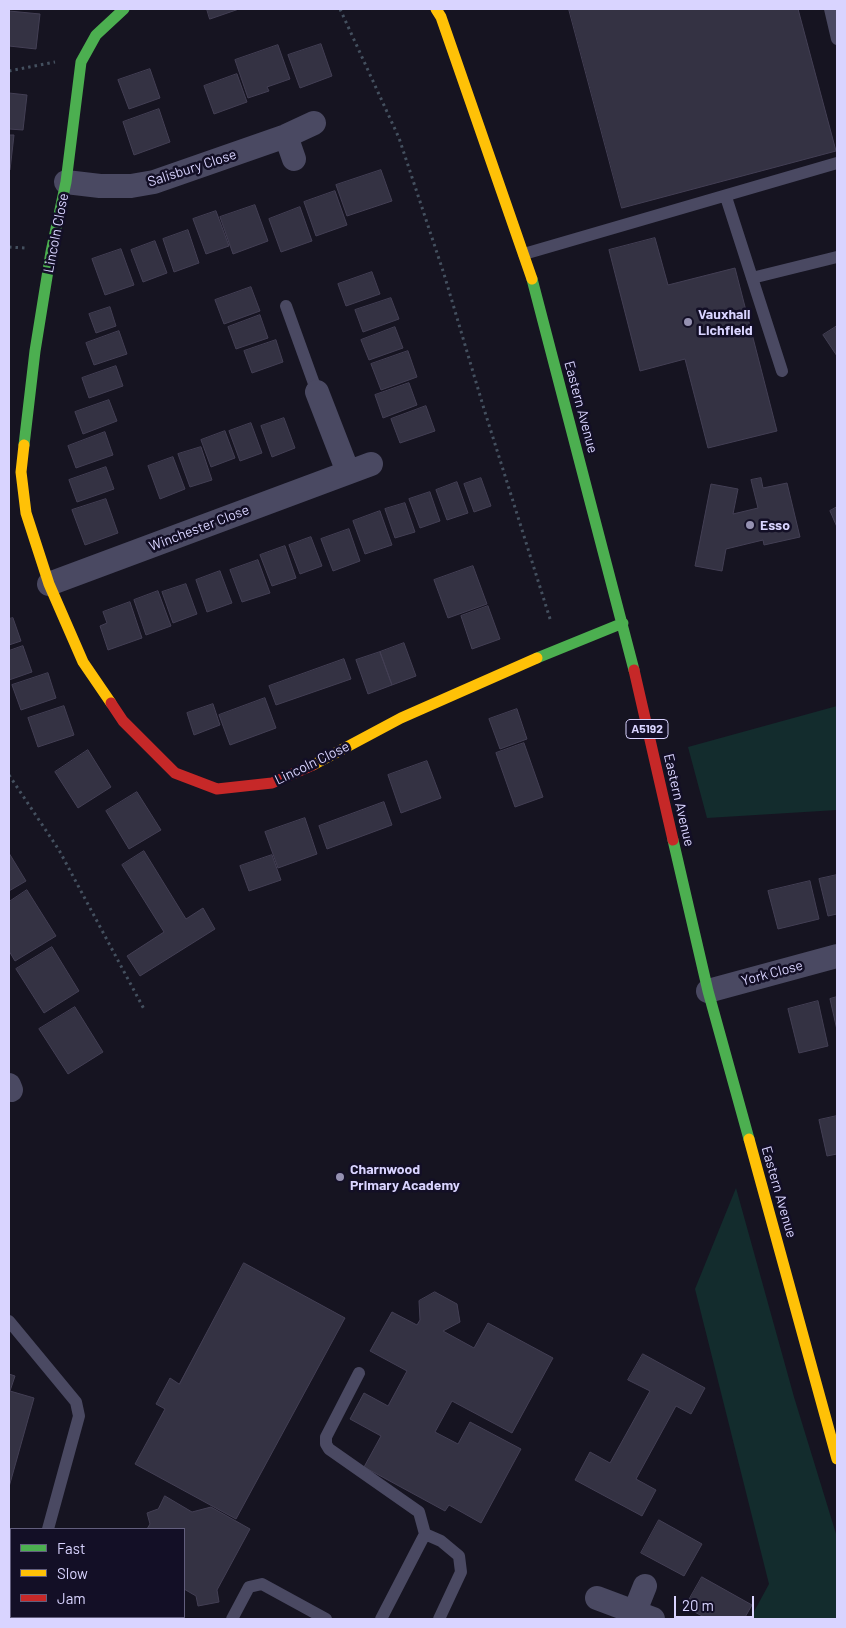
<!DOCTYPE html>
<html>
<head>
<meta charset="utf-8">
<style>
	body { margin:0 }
	#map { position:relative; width:846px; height:1628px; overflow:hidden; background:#161421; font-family:Barlow,sans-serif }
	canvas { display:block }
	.frame { position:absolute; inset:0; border:10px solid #d9d4ff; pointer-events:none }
	.legend { position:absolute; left:10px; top:1528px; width:175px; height:90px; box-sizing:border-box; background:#130f26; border:1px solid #625e7d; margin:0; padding:6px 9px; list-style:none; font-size:15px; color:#d9d4ff }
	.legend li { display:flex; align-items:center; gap:10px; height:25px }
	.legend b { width:25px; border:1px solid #625e7d }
	.scale { position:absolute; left:674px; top:1596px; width:80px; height:22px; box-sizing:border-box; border:2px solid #d9d4ff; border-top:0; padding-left:6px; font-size:15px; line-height:18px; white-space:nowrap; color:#d9d4ff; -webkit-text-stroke:4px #130f26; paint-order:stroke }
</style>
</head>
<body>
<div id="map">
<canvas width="846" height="1628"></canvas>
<div class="frame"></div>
<ul class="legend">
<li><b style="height:6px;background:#4caf50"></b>Fast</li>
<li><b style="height:6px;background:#ffc107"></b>Slow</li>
<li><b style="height:6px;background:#c62828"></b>Jam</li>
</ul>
<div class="scale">20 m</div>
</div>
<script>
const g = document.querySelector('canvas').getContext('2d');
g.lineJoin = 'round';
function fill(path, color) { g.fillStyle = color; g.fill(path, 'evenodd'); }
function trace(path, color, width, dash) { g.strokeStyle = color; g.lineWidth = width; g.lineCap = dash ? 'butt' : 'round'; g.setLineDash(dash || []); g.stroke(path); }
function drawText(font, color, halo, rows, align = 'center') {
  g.font = font + ' Barlow,sans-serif'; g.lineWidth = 5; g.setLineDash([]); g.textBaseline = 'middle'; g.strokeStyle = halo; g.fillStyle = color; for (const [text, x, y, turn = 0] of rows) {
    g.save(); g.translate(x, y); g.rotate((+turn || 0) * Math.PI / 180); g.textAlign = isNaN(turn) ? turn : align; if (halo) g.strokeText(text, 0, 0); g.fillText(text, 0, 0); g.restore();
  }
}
const green = new Path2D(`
	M837,706v104l-130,8 -19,-71z
	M736,1188l58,209 43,140v82h-87l19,-35 -74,-295z`);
const building = new Path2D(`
	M207,9h32l-29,10z
	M569,9h229l38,142 -214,57z
	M9,11l31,3 -4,35 -27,-3z
	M321,44l11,32 -32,12 -12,-33z
	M278,45l12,34 -23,8 2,4 -21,7 -13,-38z
	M150,69l10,29 -31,11 -11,-29z
	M237,74l10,28 -33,12 -10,-28z
	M9,93l18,2 -4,35 -14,-1z
	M159,109l11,33 -36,13 -11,-33z
	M9,135h5l-4,35h-1z
	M381,170l11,31 -45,15 -11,-31z
	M335,191l12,34 -31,11 -12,-34z
	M255,205l13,36 -35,13 -13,-37z
	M300,207l12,34 -31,11 -12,-33z
	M216,211l13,35 -23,8 -13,-35z
	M188,230l11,33 -25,9 -11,-33z
	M655,238l13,47 67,-17 42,163 -69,17 -23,-89 -45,12 -31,-121z
	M155,241l12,32 -24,9 -12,-32z
	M121,249l13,36 -29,10 -13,-36z
	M372,272l8,22 -34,12 -8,-22z
	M251,287l9,24 -36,13 -9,-24z
	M391,298l8,21 -36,13 -8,-22z
	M110,307l6,19 -20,7 -7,-19z
	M260,315l8,23 -32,11 -8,-22z
	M837,326v30l-14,-21z
	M395,327l8,21 -34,12 -8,-20z
	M119,331l8,23 -33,11 -8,-22z
	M276,340l7,22 -31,11 -8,-22z
	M408,351l9,26 -36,13 -10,-26z
	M116,366l7,20 -34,12 -7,-20z
	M409,383l8,22 -34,13 -8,-23z
	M109,400l8,21 -34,13 -8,-22z
	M426,406l9,25 -35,12 -9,-24z
	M284,418l11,30 -23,9 -11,-31z
	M251,423l11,30 -22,8 -11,-30z
	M225,431l10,27 -24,9 -10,-27z
	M105,432l8,23 -37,13 -8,-22z
	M201,447l11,33 -22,7 -12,-33z
	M173,457l12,32 -25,10 -12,-33z
	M106,467l8,22 -37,13 -8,-22z
	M481,478l10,28 -17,6 -10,-28z
	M761,478l2,10 24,-5 13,54 -36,8 -1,-5 -37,9 -4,22 -27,-5 16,-82 27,5 -5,25 25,-6 -7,-28z
	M457,482l11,31 -21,7 -11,-30z
	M430,492l10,29 -20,7 -11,-29z
	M106,499l12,34 -33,12 -13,-35z
	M405,503l10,29 -20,6 -10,-29z
	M837,507v20l-7,-16z
	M380,511l12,34 -27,9 -12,-33z
	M349,529l11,32 -27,10 -12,-32z
	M311,537l11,29 -22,8 -11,-29z
	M285,546l11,32 -24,8 -12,-31z
	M258,560l12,33 -28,9 -12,-32z
	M473,566l14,38 -39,14 -14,-38z
	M220,571l12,32 -25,9 -11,-32z
	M186,584l11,30 -24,9 -11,-31z
	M158,591l13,35 -25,9 -12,-35z
	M130,602l12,36 -34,12 -8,-24 7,-3 -4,-11z
	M488,606l12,33 -28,10 -11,-33z
	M13,618l8,23 -12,4v-26z
	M404,643l12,33 -24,9 -12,-33z
	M23,646l9,26 -23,8v-29z
	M380,652l12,33 -24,9 -12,-34z
	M344,659l7,20 -75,26 -7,-19z
	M48,673l8,25 -35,12 -9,-25z
	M265,698l11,30 -46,17 -11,-30z
	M213,704l7,21 -26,10 -7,-22z
	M64,706l10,29 -36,12 -10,-29z
	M517,709l10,30 -27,10 -11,-30z
	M524,743l19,54 -28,10 -19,-54z
	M88,750l23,37 -33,21 -23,-36z
	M427,761l14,37 -40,15 -13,-38z
	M137,792l24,38 -32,19 -23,-38z
	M384,802l8,23 -65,24 -8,-23z
	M305,818l12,36 -39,14 -13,-36z
	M144,851l42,68 17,-11 12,21 -75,47 -13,-20 37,-24 -42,-67z
	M9,853l17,28 -17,10z
	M272,855l9,25 -32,11 -9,-25z
	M837,875v39l-9,2 -9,-37z
	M810,881l9,38 -41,10 -10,-38z
	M27,890l29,46 -41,25 -6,-10v-49z
	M52,947l27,44 -35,22 -28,-44z
	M837,997v33l-7,-31z
	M818,1001l10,45 -29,7 -11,-44z
	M75,1007l28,45 -35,22 -29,-45z
	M837,1116v38l-10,2 -8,-36z
	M244,1263l101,55 -109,201 -101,-55 30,-55 -9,-5 14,-26 9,6z
	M435,1292l22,12 3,18 -17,9 31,17 14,-25 65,35 -41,75 -60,-32 -17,31 23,12 12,-22 51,27 -40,74 -32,-18 -4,6 -81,-44 17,-31 -31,-17 14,-26 24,13 19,-35 -37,-20 22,-39 25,13 3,-5 -1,-19z
	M643,1354l62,34 -14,26 -15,-8 -40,73 20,11 -14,26 -67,-36 15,-28 20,11 40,-72 -22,-11z
	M9,1374l6,2 -5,15 24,7 -25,89z
	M165,1496l27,16 19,-5 39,22 -33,61 2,12 -21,4 -2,-10 -12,-7v-60h-37l3,-5 -3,-11 11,-4z
	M659,1520l43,24 -18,32 -43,-23z
	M702,1577l50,28 -8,14h-36l-23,-12z`);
const path = new Path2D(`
	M340,9l59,129 45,136 40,135 67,213
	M9,71l46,-9
	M9,247l17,1
	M9,775l50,75 86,161`);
const lane = new Path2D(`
	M830,9l7,30
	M726,197l56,174
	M524,254l313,-91
	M752,278l85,-21
	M286,306l31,86
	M9,1321l67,81 3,14 -31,113
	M359,1373l-33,64v7l3,5 90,63 6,22 -44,85
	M425,1534l16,7 18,15 2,16 -22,47
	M19,1619l1,-2
	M232,1619l17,-32 13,-3 64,35`);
const street = new Path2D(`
	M286,136l8,23
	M66,182l34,4h31l23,-4 132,-46 28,-13
	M317,392l31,80
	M49,584l322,-120
	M708,991l129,-35
	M9,1085l2,5
	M597,1598l56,21
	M635,1611l10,-25`);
const fast = new Path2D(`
	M532,279l102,391
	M24,445l11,-94 16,-99 15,-70 15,-120 15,-27 28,-26
	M537,658l86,-35
	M673,840l35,151 41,148`);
const slow = new Path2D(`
	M436,9l5,8 91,262
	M24,445l-3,27 5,41 23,71 34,78 28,41
	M313,765l88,-47 136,-60
	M749,1139l88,320`);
const jam = new Path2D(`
	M634,670l39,170
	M111,703l12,18 52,52 42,16 55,-6 41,-18`);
const markers = [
	[688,322,5,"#9591b1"],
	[750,525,5,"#9591b1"],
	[340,1177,5,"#9591b1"]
];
const shields = [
	[647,729,42]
];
const shieldNames = [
	["A5192",647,729]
];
const streetNames = [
	["Salisbury Close",192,168,-18],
	["Lincoln Close",56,233,-79],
	["Eastern Avenue",581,407,75],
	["Winchester Close",199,528,-21],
	["Lincoln Close",312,763,-26],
	["Eastern Avenue",679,800,77],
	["York Close",772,973,-15],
	["Eastern Avenue",779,1192,74]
];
const poiNames = [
	["Vauxhall",698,314],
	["Lichfield",698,330],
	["Esso",760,525],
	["Charnwood",350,1169],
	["Primary Academy",350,1185]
];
fill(green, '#132c2d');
fill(building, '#343243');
trace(building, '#433f54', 1);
trace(path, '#44505f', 3, [2.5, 4]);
trace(lane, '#4a4962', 12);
trace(street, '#4a4962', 24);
trace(fast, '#4caf50', 11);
trace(slow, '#ffc107', 11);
trace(jam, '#c62828', 11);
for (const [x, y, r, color] of markers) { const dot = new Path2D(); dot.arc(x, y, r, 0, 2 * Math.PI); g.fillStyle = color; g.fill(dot); trace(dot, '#130f26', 2); }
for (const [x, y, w] of shields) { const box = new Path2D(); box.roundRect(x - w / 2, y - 9.5, w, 19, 4); g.fillStyle = '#130f26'; g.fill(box); trace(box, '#d9d4ff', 1); }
drawText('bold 12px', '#d9d4ff', null, shieldNames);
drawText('14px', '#d9d4ff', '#130f26', streetNames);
drawText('bold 14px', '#d9d4ff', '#130f26', poiNames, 'left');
</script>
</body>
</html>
